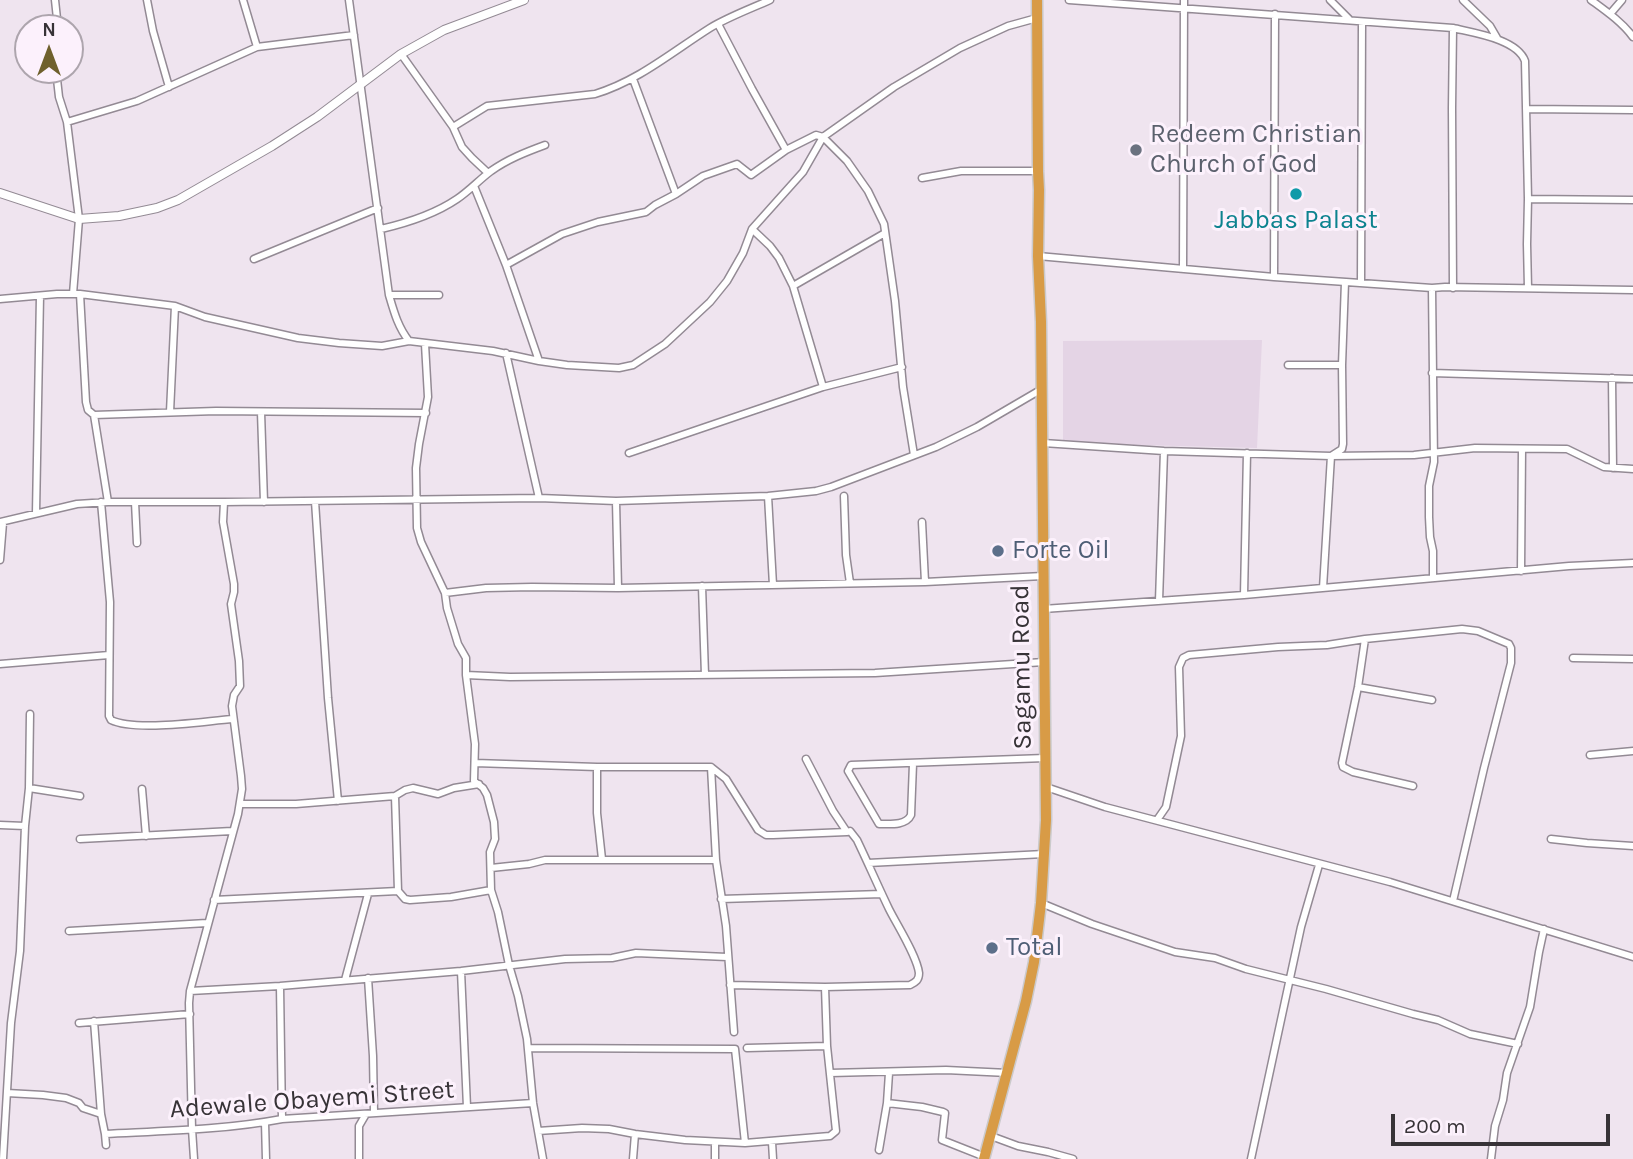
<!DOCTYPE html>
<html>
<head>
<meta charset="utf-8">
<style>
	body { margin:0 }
	#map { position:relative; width:1633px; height:1159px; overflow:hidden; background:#efe4ef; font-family:Karla,sans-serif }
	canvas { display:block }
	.north { position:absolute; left:14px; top:14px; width:70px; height:70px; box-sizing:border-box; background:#fcf1fc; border:2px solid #ada5ad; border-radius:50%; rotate:0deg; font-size:19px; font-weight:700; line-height:28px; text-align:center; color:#373337 }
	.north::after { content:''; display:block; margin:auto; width:24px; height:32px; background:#6f602d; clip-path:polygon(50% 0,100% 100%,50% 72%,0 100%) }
	.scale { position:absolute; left:1391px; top:1114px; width:219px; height:32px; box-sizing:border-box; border:4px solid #373337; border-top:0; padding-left:9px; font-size:21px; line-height:24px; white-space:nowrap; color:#373337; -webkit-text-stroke:5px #fcf1fc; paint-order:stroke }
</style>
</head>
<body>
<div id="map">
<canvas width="1633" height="1159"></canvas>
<div class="north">N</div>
<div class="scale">200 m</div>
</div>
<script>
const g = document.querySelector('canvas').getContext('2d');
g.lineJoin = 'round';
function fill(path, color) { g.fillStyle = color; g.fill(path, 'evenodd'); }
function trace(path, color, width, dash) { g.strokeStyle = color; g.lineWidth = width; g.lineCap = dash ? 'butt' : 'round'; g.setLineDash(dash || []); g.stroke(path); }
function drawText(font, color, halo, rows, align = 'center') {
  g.font = font + ' Karla,sans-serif'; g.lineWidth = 6; g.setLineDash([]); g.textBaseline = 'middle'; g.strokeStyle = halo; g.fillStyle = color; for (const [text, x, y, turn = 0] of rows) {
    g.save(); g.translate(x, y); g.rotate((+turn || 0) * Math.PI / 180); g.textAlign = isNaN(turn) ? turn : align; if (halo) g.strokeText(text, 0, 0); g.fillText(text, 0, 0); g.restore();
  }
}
const built = new Path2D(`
	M1262,340l-5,108 -194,-5v-102z`);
const minor = new Path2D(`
	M55,0l3,28
	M147,0l6,31 16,56
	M243,0l14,47
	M349,0l40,295c5,17 9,32 20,46
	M1069,0l384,28c21,5 64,11 72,33l3,138 -1,45 1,44
	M1330,0l19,19
	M1463,0l27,26 7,12
	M1591,0c15,11 31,22 42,37
	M1610,14l12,-14
	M718,24l34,65 34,61
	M1453,28l-1,80 1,180
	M401,54l52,73 9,20 10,11 16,15
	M56,70l3,27 8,25 12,97 -6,75
	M633,79l43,115
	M1526,109l107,1
	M67,122l70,-21 120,-54 97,-12
	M453,127l34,-21 108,-12c43,-13 77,-42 115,-66 18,-11 40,-19 60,-28
	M922,178l39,-7h77
	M474,186l32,79 33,96
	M1528,199l105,1
	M381,229c26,-6 54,-15 76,-30 12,-8 22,-19 34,-28 17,-12 35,-19 54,-26
	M752,229l18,17 9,12 14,28 30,101
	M1038,256l236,21 158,11 13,-1 188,3
	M254,259l124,-51
	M506,265l56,-31 36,-12 48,-10 9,-7 21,-11 27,-18 34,-12 14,11 35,-25 30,-15 7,2 24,24 21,30 16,33 11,77 8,86 11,68
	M1183,269l1,-269
	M1274,277l1,-263
	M1361,282l1,-260
	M793,286l92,-53
	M1432,288l2,174 -5,24v31l1,20 3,14v26
	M80,294l6,108 2,8 6,5 14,87
	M389,295h50
	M0,299l57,-5h23l95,12 30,11 93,21 41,5 43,3 27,-5 84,10 46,10 28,4 52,3 14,-3 32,-21 45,-42 17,-21 16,-28 9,-24 51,-57 20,-35 71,-50 66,-39 48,-22 29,-8
	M425,344l3,53 -9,47 -3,24 1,60 4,14 24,51 2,15 11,36 8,14v17l9,69 -1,37 9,7 4,7 7,27 1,17 -5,13 1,38 7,22 11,53 9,31 9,43 6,64 10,56
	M506,353l33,145
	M1288,365h54
	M1432,373l201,6
	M1612,378l1,90
	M170,412l5,-106
	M261,412l3,90
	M94,415l122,-4 210,2
	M1043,443l121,8 167,5 83,-1 61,-7 92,1 37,18 29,2
	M629,453l194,-66 79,-20
	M768,496l5,89
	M844,496l2,59 4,28
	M315,501l13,197 10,103
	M616,501l2,87
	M101,502l9,100 -1,114 2,4c25,12 93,1 122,-1
	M135,502l2,41
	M36,513l4,-217
	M0,522l77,-18 31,-2h116l315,-4 77,3 152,-5 48,-5 15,-4 105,-40 41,-20 65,-38
	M922,522l3,60
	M0,560l3,-37
	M1521,571l1,-122
	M702,586l3,89
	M1323,588l8,-132 11,-7 1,-5 -1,-79 3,-83
	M445,593l41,-5 46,-1 86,1 307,-6 118,-6
	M1244,595l3,-142
	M1159,601l5,-150
	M1043,609l201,-14 325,-29 64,-3
	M1365,639l-7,48 -16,76 1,4 10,5 60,14
	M1573,658l60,1
	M0,664l109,-9
	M466,675l44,2 365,-4 169,-11
	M1358,687l74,13
	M1590,755l43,-4
	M475,763l122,4h114l15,12 32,51 8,5h7l74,-3
	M913,764l-2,51c-5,11 -22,9 -32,9l-31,-53 3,-6 194,-7
	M597,767v46l5,46
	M711,767l5,93 10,66 8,106
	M1046,787l59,20 285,75 243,75
	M29,788l51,8
	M142,789l4,47
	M395,796l3,95
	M240,804h56l99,-8 10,-6 8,-2 25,6 16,-6 25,-4
	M1157,820l9,-13 15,-71 -2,-69 4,-9 6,-3 89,-8 49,-2 38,-6 97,-10 16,2 31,13 2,4v15l-27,105 -31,133
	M0,825l25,1
	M80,839l152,-8
	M1551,839l36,4 46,3
	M868,863l176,-9
	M491,868l38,-4 16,-4h171
	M721,899l161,-5
	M214,900l184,-9 7,8 5,1 41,-3 40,-7
	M1041,903l51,21 83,28 40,6 31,11 80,20 87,25 25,6 32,14 48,10
	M69,931l138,-8
	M461,971l6,136
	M368,978l5,78 1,57
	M345,980l23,-86
	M730,985l95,2 85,-2c6,-3 9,-5 9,-12 -2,-17 -22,-48 -30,-64 -11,-23 -21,-46 -32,-69l-7,-9 -3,1 -14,-21 -27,-52
	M280,986l2,133
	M190,991l90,-5 181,-15 104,-12 47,-1 24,-5 91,4
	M94,1021l7,93 4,20
	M79,1023l111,-9
	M528,1048l207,1 10,94
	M747,1048l80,-2
	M830,1073l116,-3 62,3
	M7,1093l36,2 23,3 13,5 4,5 18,6
	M887,1103l35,4 21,5 2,1 -3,27 43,17
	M265,1122l1,37
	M538,1131l44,-3 27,1 26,5 50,6 60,3 85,-7 6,-5 -9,-85 -2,-59
	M991,1136l27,10 30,6 25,7
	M715,1142v17
	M772,1142l1,17
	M106,1145l-1,-11c58,-3 119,-4 177,-15l251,-16
	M879,1150l8,-47 2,-30
	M3,1159l8,-136 9,-72 5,-125 4,-38 1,-74
	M194,1159l-2,-30 -3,-126 1,-12 48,-177 4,-25 -1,-13 -9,-70 2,-11 6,-9 -1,-25 -8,-57 3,-12v-8l-11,-62 1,-20
	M359,1159v-33l7,-12
	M633,1159l2,-25
	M1251,1159l50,-232 18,-62
	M1491,1159l4,-33 8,-26 4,-27 23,-66 9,-55 5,-23`);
const tertiary = new Path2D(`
	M0,193l79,26 40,-3 38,-8 21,-8 94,-54 45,-29 84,-63 43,-24 80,-30`);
const trunk = new Path2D(`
	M984,1159l42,-158 8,-39 7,-59 5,-83 -5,-498 -3,-66 1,-66 -1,-19 -1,-171`);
const markers = [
	[1136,150,7,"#6b7280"],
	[1296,194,7,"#0f9aa8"],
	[998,551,7,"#5c6f8a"],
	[992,948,7,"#5c6f8a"]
];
const worshipNames = [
	["Redeem Christian",1150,135],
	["Church of God",1150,165]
];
const cultureNames = [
	["Jabbas Palast",1296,221]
];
const serviceNames = [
	["Forte Oil",1012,551],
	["Total",1006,948]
];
const streetNames = [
	["Sagamu Road",1022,667,-91],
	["Adewale Obayemi Street",312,1100,-4]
];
fill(built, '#e4d4e5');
trace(minor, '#938a94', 9);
trace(tertiary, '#938a94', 10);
trace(trunk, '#cbcacb', 13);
trace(minor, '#fff', 6);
trace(tertiary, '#fff', 8);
trace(trunk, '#d89b46', 10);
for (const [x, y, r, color] of markers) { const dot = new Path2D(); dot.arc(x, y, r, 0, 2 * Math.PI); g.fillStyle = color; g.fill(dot); trace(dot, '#fcf1fc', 2.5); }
drawText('26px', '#5b616d', '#fcf1fc', worshipNames, 'left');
drawText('26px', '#0d838f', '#fcf1fc', cultureNames);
drawText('26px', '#4e5e75', '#fcf1fc', serviceNames, 'left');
drawText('26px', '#373337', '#fcf1fc', streetNames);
</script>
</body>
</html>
